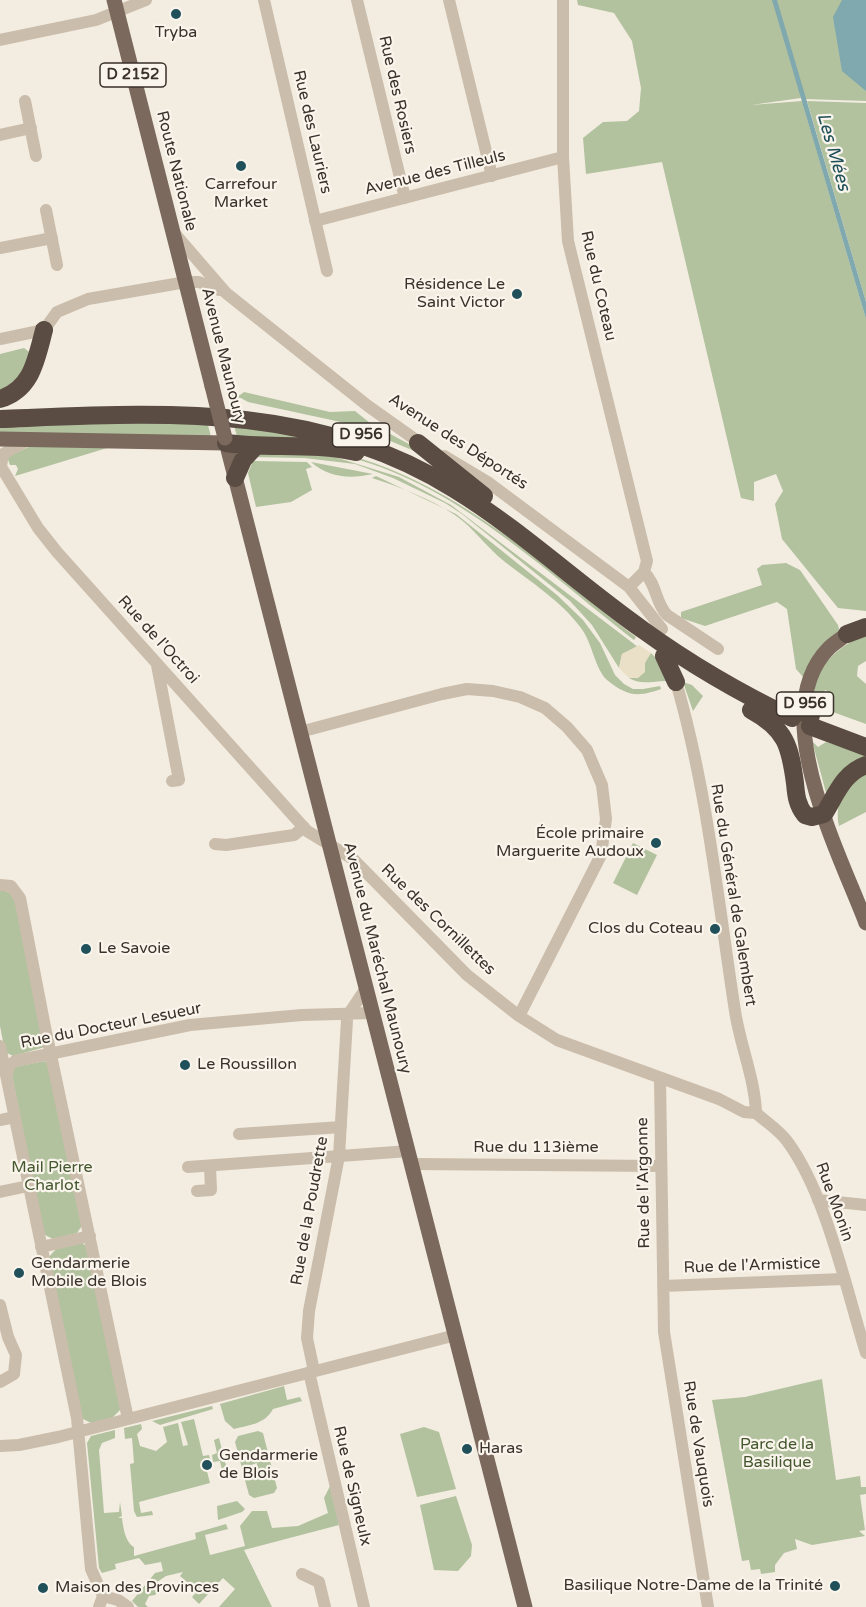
<!DOCTYPE html>
<html>
<head>
<meta charset="utf-8">
<style>
	body { margin:0 }
	canvas { display:block; background:#f3ece0 }
</style>
</head>
<body>
<canvas width="866" height="1607"></canvas>
<script>
const g = document.querySelector('canvas').getContext('2d');
g.lineJoin = 'round';
function fill(path, color) { g.fillStyle = color; g.fill(path, 'evenodd'); }
function trace(path, color, width, dash) { g.strokeStyle = color; g.lineWidth = width; g.lineCap = dash ? 'butt' : 'round'; g.setLineDash(dash || []); g.stroke(path); }
function drawText(font, color, halo, rows, align = 'center') {
  g.font = font + ' "Varela Round",sans-serif'; g.lineWidth = 4.5; g.setLineDash([]); g.textBaseline = 'middle'; g.strokeStyle = halo; g.fillStyle = color; for (const [text, x, y, turn = 0] of rows) {
    g.save(); g.translate(x, y); g.rotate((+turn || 0) * Math.PI / 180); g.textAlign = isNaN(turn) ? turn : align; if (halo) g.strokeText(text, 0, 0); g.fillText(text, 0, 0); g.restore();
  }
}
const green = new Path2D(`
	M577,0h289v101l-62,-2 -4,-7 1,6 -50,7 51,-4 64,218v292l-28,-3 -56,-69 -7,-35 8,-13 -7,-17 -22,8v19l-13,-3 -79,-336 -76,12 -3,-36 20,-16 24,-1 12,-10 2,-23 -9,-47 -18,-28 -36,-8z
	M807,101l59,2v199z
	M24,348l8,6 -9,22 -23,16v-38z
	M244,392l86,20 25,-1 15,12 48,26 1,4 -69,-29 -102,-22 -7,-4 -14,-1 -1,-4 14,2z
	M207,421l4,16 -211,-1v-10z
	M233,422l102,20 -97,-2z
	M33,445h84l-102,31 3,-7 -2,-4h-6l-3,-8z
	M332,451c119,26 210,114 304,186l-2,3c-89,-69 -182,-160 -294,-185l-2,3 61,19 52,28 187,142 -16,7 -3,14 -27,-43 -22,-24 -108,-87 -17,-11 -52,-25 -38,-14 -51,-6 -55,-1 10,-5z
	M253,461l54,1 5,5 -6,2 6,21 -21,12 -35,5 -8,-34z
	M311,462l62,12c-23,5 -44,4 -62,-12z
	M376,476l80,38 101,81 26,25 17,23 15,32 9,9 9,5h10l17,-3 1,3c-23,8 -33,8 -54,-9 -12,-11 -15,-38 -26,-52 -20,-27 -50,-46 -76,-66 -18,-14 -31,-34 -50,-47 -24,-16 -55,-28 -83,-37z
	M786,563l14,7 38,55 2,8 -24,21 -12,24 -8,-9 -9,-60 -10,-7 -72,24 -24,-8v-6l81,-27 -5,-16 5,-4z
	M866,635v26l-8,5 -1,10 9,8v40l-47,-17 13,-9 -6,-8 -12,7c-1,-29 26,-53 52,-62z
	M651,653l4,4 4,-2 10,26c-14,-1 -28,5 -40,-3z
	M683,682l9,3 11,11 -10,15z
	M812,741l6,6 8,-5 40,12v7l-38,39z
	M866,774v38l-27,14c-5,-23 6,-43 27,-52z
	M633,843l24,12 -20,40 -24,-12z
	M0,889l14,5 31,153 -32,9 -8,-4 -5,-26z
	M45,1061l4,3 34,160 -6,9 -24,6 -10,-5 -32,-164 3,-3z
	M82,1243l4,3 35,163 -9,9 -21,5 -10,-5 -33,-160 9,-10z
	M822,1379l14,101 24,-4 1,11h5v7l-6,1 5,35 -6,1 6,5 -53,9 -17,-6 2,10 -13,4 -9,12v7l-14,2 -1,-5 -9,1 -2,-10 -7,1 -30,-161 33,-3z
	M284,1386l3,14 13,-3 2,4 -29,8c-8,15 -23,16 -39,20l-9,-8 -5,-17z
	M212,1406l1,3 -53,16 -8,-4z
	M194,1419l9,37 6,-1 2,8 -6,1 5,19 -71,19 2,11 11,-2 1,4 -16,2 -3,-6 -4,-47 4,-1 -2,-25 -7,1 -1,-11 17,-4 1,5 -5,5 3,12 16,5 11,-9 -4,-15 15,-4 5,23 5,-1 -7,-23z
	M424,1427l15,5 17,57 -39,8 -17,-63z
	M115,1430v8l-13,5 -3,7 5,63 15,-1 1,-10 2,14 -4,2h4c1,8 3,24 12,29v9l62,-17 -1,-6 31,-9 2,5 -23,6 5,20 35,-9 -5,-20 12,-15h15l5,17 26,-2 30,-13 -4,-15 6,-12 9,39 -95,25 28,57h-53l16,-18 -12,-11 -24,26 -7,-7 5,-6 -17,-15 3,-4 -17,4 -9,6 5,5 -7,8 -6,1 -4,8 3,3h-10l-6,-6 23,-28 8,-2 -2,-9 -16,3 -6,-7 -24,6 1,5 -14,4 -3,-5 -12,-125 4,-7z
	M258,1431l5,2 14,55 -3,5 -20,5 -5,-3 -7,-26 15,-3v-3l-15,5 -7,-26 3,-6z
	M219,1438l9,35 -5,2 -3,-14 -7,1 -1,-7 5,-2 -3,-13z
	M456,1496l16,49 -1,11 -13,15 -24,-1 -14,-65z
	M237,1501l8,8 -3,3 -24,8 -1,-14z`);
const plaza = new Path2D(`
	M639,645l12,8 -6,10v9l-7,6h-9l-10,-10 3,-14z`);
const water = new Path2D(`
	M772,0h5l89,302v17z
	M842,0h24v91l-24,-20 -9,-54z`);
const minor = new Path2D(`
	M264,0l63,271
	M357,0l48,198
	M449,0l43,176
	M563,0v157l5,84 79,320 -3,11 -15,15
	M0,40l96,-20 50,-20
	M25,101l11,55
	M0,135l31,-7
	M46,210l11,55
	M315,221l248,-64
	M175,234l51,59 142,113 55,39
	M0,248l52,-10
	M0,339l44,-9 13,-18 31,-13 98,-17h13l20,8
	M444,456l45,27 140,104 33,42
	M0,465l38,63 19,24 250,279 46,28 114,116 52,41 38,24 162,59 25,13 12,1
	M1,466l2,-12 25,-14
	M644,572c13,13 11,30 23,43l51,34
	M157,665l22,115 -7,1
	M676,682c31,106 42,219 59,329 5,34 20,68 21,102
	M300,732l142,-38 25,-5 26,2 27,6 25,11 22,19 20,23 15,35 4,34 -5,36 -82,161
	M215,844l11,1 68,-10 10,-8
	M0,885l11,1 9,12 25,129 83,392
	M350,1012l16,-24
	M0,1046l77,372 14,151 12,27 -4,11
	M7,1075l2,-9 6,-5 175,-36 112,-10 70,-2
	M660,1079l4,253 44,275
	M756,1113c10,9 23,17 31,28 39,52 59,148 79,212
	M0,1120l15,-3
	M239,1134l102,-7
	M412,1164l248,2
	M188,1167l221,-16
	M197,1191l14,-1 -1,-24
	M0,1192l28,-6
	M818,1200l48,5
	M41,1247l49,-11
	M663,1286l180,-7
	M0,1305l8,32 8,18 -2,19 -14,8
	M314,1371l-7,-33 2,-27 30,-155 8,-136
	M309,1372l55,235
	M0,1446l19,-1 39,-8 398,-102
	M302,1574l17,8 6,25
	M103,1596l15,4 10,7`);
const major = new Path2D(`
	M114,0l98,386
	M225,438l300,1169
	M0,439l226,4
	M847,634c-6,5 -13,9 -18,14 -64,64 11,206 37,275`);
const highway = new Path2D(`
	M0,399c32,-10 36,-39 44,-69
	M0,419c158,-6 314,-18 454,70 67,41 125,96 189,141 47,34 97,63 149,88
	M226,443c43,6 87,-1 130,9
	M418,443l66,53
	M235,478l8,-18 12,-13
	M847,634l19,-7
	M664,656l12,26
	M751,710c35,19 39,36 44,73 1,12 2,22 10,32l7,2 12,-3c12,-19 19,-41 42,-49
	M810,726l56,21`);
const majorBridge = new Path2D(`
	M212,386l13,52`);
const highwayBridge = new Path2D(`
	M792,707l19,9`);
const markers = [
	[176,14,6,"#20505a"],
	[241,166,6,"#20505a"],
	[517,294,6,"#20505a"],
	[656,843,6,"#20505a"],
	[715,929,6,"#20505a"],
	[86,949,6,"#20505a"],
	[185,1065,6,"#20505a"],
	[19,1273,6,"#20505a"],
	[467,1449,6,"#20505a"],
	[207,1465,6,"#20505a"],
	[835,1586,6,"#20505a"],
	[43,1588,6,"#20505a"]
];
const shields = [
	[133,75,66],
	[361,435,57],
	[805,704,57]
];
const shieldNames = [
	["D 2152",133,75],
	["D 956",361,435],
	["D 956",805,704]
];
const poiNames = [
	["Tryba",176,33,"center"],
	["Carrefour",241,185,"center"],
	["Market",241,203,"center"],
	["Résidence Le",505,285,"right"],
	["Saint Victor",505,303,"right"],
	["École primaire",644,834,"right"],
	["Marguerite Audoux",644,852,"right"],
	["Clos du Coteau",703,929,"right"],
	["Le Savoie",98,949],
	["Le Roussillon",197,1065],
	["Gendarmerie",31,1264],
	["Mobile de Blois",31,1282],
	["Haras",479,1449],
	["Gendarmerie",219,1456],
	["de Blois",219,1474],
	["Basilique Notre-Dame de la Trinité",823,1586,"right"],
	["Maison des Provinces",55,1588]
];
const streetNames = [
	["Rue des Rosiers",397,95,77],
	["Rue des Lauriers",312,132,77],
	["Route Nationale",176,171,76],
	["Avenue des Tilleuls",435,173,-14],
	["Rue du Coteau",598,286,77],
	["Avenue Maunoury",223,356,76],
	["Avenue des Déportés",458,442,33],
	["Rue de l'Octroi",158,640,48],
	["Rue du Général de Galembert",733,895,81],
	["Rue des Cornillettes",438,920,44],
	["Avenue du Maréchal Maunoury",377,958,76],
	["Rue du Docteur Lesueur",111,1026,-11],
	["Rue du 113ième",536,1148],
	["Rue de l'Argonne",644,1183,-91],
	["Rue Monin",834,1202,70],
	["Rue de la Poudrette",310,1211,-80],
	["Rue de l'Armistice",752,1266,-2],
	["Rue de Vauquois",698,1444,81],
	["Rue de Signeulx",352,1486,77]
];
const parkNames = [
	["Mail Pierre",52,1168],
	["Charlot",52,1186],
	["Parc de la",777,1445],
	["Basilique",777,1463]
];
const waterNames = [
	["Les Mées",833,152,74]
];
fill(green, '#b2c29f');
fill(plaza, '#eadfc7');
fill(water, '#7fa8af');
trace(minor, '#cbbdab', 12);
trace(major, '#7a695c', 15);
trace(highway, '#5a4c42', 18);
trace(majorBridge, '#7a695c', 15);
trace(highwayBridge, '#5a4c42', 18);
for (const [x, y, r, color] of markers) { const dot = new Path2D(); dot.arc(x, y, r, 0, 2 * Math.PI); g.fillStyle = color; g.fill(dot); trace(dot, '#faf5ec', 2); }
for (const [x, y, w] of shields) { const box = new Path2D(); box.roundRect(x - w / 2, y - 12, w, 24, 4.5); g.fillStyle = '#faf5ec'; g.fill(box); trace(box, '#39312a', 1.5); }
drawText('bold 15px', '#39312a', null, shieldNames);
drawText('16px', '#39312a', '#faf5ec', poiNames, 'left');
drawText('16px', '#39312a', '#faf5ec', streetNames);
drawText('16px', '#44572e', '#faf5ec', parkNames);
drawText('italic 18px', '#20505a', '#faf5ec', waterNames);
</script>
</body>
</html>
